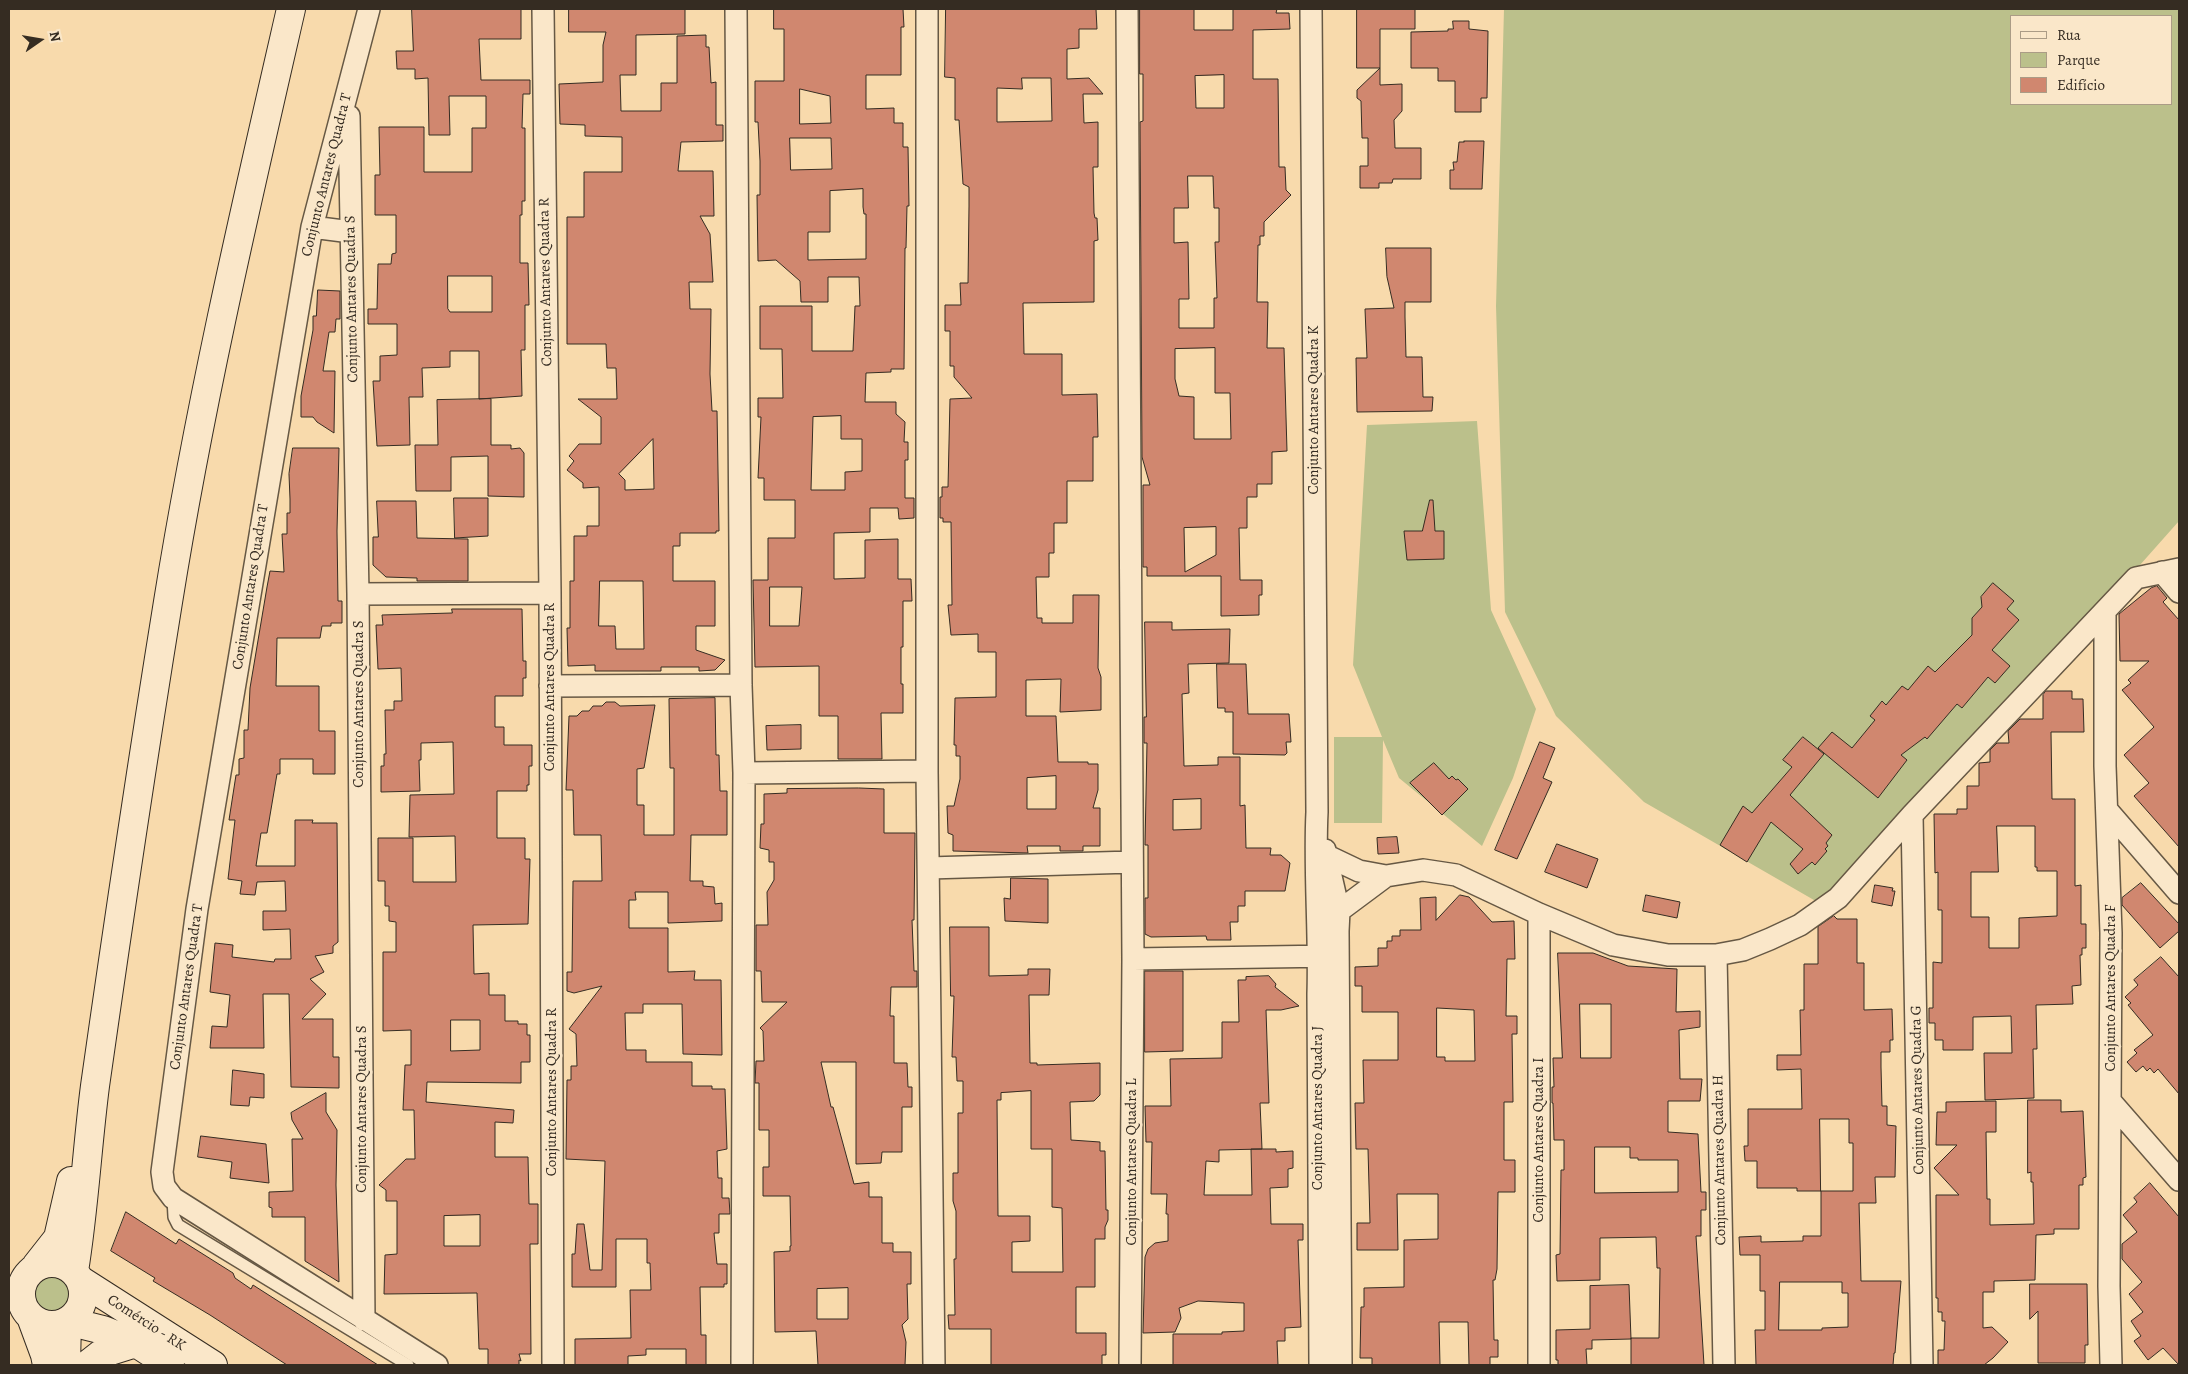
<!DOCTYPE html>
<html>
<head>
<meta charset="utf-8">
<style>
	body { margin:0 }
	#map { position:relative; width:2188px; height:1374px; overflow:hidden; background:#f8daac; font-family:Alegreya,serif }
	canvas { display:block }
	.frame { position:absolute; inset:0; border:10px solid #352c22; pointer-events:none }
	.legend { position:absolute; left:2010px; top:15px; width:162px; height:90px; box-sizing:border-box; background:#fae7c9; border:1px solid #ab9c86; margin:0; padding:6px 9px; list-style:none; font-size:15px; color:#352c22 }
	.legend li { display:flex; align-items:center; gap:10px; height:25px }
	.legend b { width:25px; border:1px solid #ab9c86 }
	.north { position:absolute; left:15px; top:15px; width:50px; height:50px; -webkit-text-stroke:4px #fae7c9; paint-order:stroke; rotate:77deg; font-size:14px; font-weight:700; line-height:20px; text-align:center; color:#352c22 }
	.north::after { content:''; display:block; margin:auto; width:18px; height:22px; background:#352c22; clip-path:polygon(50% 0,100% 100%,50% 72%,0 100%) }
</style>
</head>
<body>
<div id="map">
<canvas width="2188" height="1374"></canvas>
<div class="frame"></div>
<ul class="legend">
<li><b style="height:6px;background:#fae7c9"></b>Rua</li>
<li><b style="height:14px;background:#bbc08b"></b>Parque</li>
<li><b style="height:14px;background:#d0876f"></b>Edifício</li>
</ul>
<div class="north">N</div>
</div>
<script>
const g = document.querySelector('canvas').getContext('2d');
g.lineJoin = 'round';
function fill(path, color) { g.fillStyle = color; g.fill(path, 'evenodd'); }
function trace(path, color, width, dash) { g.strokeStyle = color; g.lineWidth = width; g.lineCap = dash ? 'butt' : 'round'; g.setLineDash(dash || []); g.stroke(path); }
function drawText(font, color, halo, rows, align = 'center') {
  g.font = font + ' Alegreya,serif'; g.lineWidth = 5; g.setLineDash([]); g.textBaseline = 'middle'; g.strokeStyle = halo; g.fillStyle = color; for (const [text, x, y, turn = 0] of rows) {
    g.save(); g.translate(x, y); g.rotate((+turn || 0) * Math.PI / 180); g.textAlign = isNaN(turn) ? turn : align; if (halo) g.strokeText(text, 0, 0); g.fillText(text, 0, 0); g.restore();
  }
}
const green = new Path2D(`
	M1504,9h675v512l-346,390 -189,-109 -88,-86 -51,-104 -9,-306zM2012,16h160v88h-160z
	M1477,421l14,189 45,99 -23,69 -31,68 -83,-68 -16,-38 -1,83h-48v-86h48l-29,-72 14,-240z
	M32 1294a20 20 0 1 1 40 0a20 20 0 1 1-40 0Z`);
const building = new Path2D(`
	M412,9h109v30h-42l2,41h49v14h-7l-1,34h3v73h-3v14h-2v48h8l1,42h-4v45h-4l1,46 -43,3v-48h-29v16l-28,1 1,29h-14l1,48 -33,1 -4,-65h7v-25l17,-1v-31h-29v-15h9l1,-45h13l1,-10 4,-1v-38h-21v-40h5l-1,-48h45v45h48v-44h14v-32h-37l1,39h-21l-1,-57 -13,1v-10h-18l-1,-18h17zM448,276h44v36h-42l-2,-3z
	M569,9h116v25l-49,1v40h-16l1,36h40v-28h16v-47l29,-1v12h3l2,36 5,-1v43h7v16l-42,1 -3,29h35l1,45h-14l10,18 3,48h-24l1,27h21l-1,65 2,37h5l2,120h-3v2h-36v13h-7v35h42v45h-19v24l29,10 -10,10 -16,1v-4h-38v4h-66v-6l-27,1 -1,-38h3v-47h4v-45h13v-10h12v-39l-16,1v-5l-16,-13 7,-9 -5,-5 10,-12h22v-27l-23,-18h39l-1,-31h-9l-1,-24h-39v-127h17v-45h38v-35l-37,-1v-11l-25,-1 -1,-40 44,-2v-37l3,-13h-37zM653,439l1,50 -29,1v-10l-6,-6zM600,581h43l1,68h-28l-1,-23h-16z
	M774,9h129l1,18h-3v48h-35v34l28,-1v15h9v24h5l1,59h-2l-1,42h-1l-1,121h-13v3l-25,1 -1,29h31v12l9,8 -1,20h4v18h-3v38h9v20l-15,1 -1,-11h-28v24l-36,1v46l31,-1v-38l33,-1v40h13l1,22h-9v46h-2v37h2v29h-22l1,46h-44v-43h-19v-50l-64,1 -2,-87h15v-42h27v-38h-31v-22h-6l3,-61h-3v-19h25l-1,-49h-22v-43h52v45h41l2,-45h5l-1,-29h-31v25h-27l-1,-21 -24,-21 -18,1 -1,-66h3v-34l-2,-39h-3v-41h29v-52h-10zM800,89l30,7 1,27 -31,1zM790,138h41l1,31 -41,1zM863,189v18l1,7h2v45l-58,1v-28h22v-41zM841,416v23h21v32l-17,1v18h-34l2,-73zM770,587h32l-3,39h-29z
	M946,9h150l1,20h-18v19l-12,1v30l22,-1 14,16h-20l1,29 14,-1v45h-5l1,46 1,5h2l1,22 -4,1v61l-71,1 1,51h38v41l35,-1 1,43h-5v44h-26v42h-13v30h-5v24h-13l1,41h5v5h31v-28h26l-1,73 3,9v33l-41,2 1,-33 -35,1v36h30l2,46h30v2h10v26l-5,18h7v38h-17v5h-23v-5h-33l1,7 -75,-2v-16l-5,-2 -1,-27h7l6,-27v-23h-4v-11h-2l1,-47 41,-1v-45h-18v-18l-27,1 -3,-30h4l-1,-83h-8v-4h-3v-21h2v-10h6l2,-88 22,-1 -18,-21v-11h-4v-35h-5v-26h16l-1,-22h8l1,-77v-19l-6,-3 -4,-64h-4v-42l-10,-1zM1022,78h29l1,43 -55,1v-34l25,1zM1056,776v33h-29v-31z
	M1140,9h54v21h39v-21h44l-1,4h13l1,16 -37,1v49h25l1,88h6l1,23 5,5 -27,27v14h-4v9h-2l-1,57h11l-1,46h17l3,103 -15,1v32h-15v13h-10v31h-8l1,52h22v15h-3v20l-38,1v-40h-74v-9h-4v-82h7l-8,-28 -2,-335 3,-1v-47h-3zM1224,75v33h-28l-1,-32zM1188,176h25l1,32h5v34h-4l2,56h-3v30h-35v-29h10l-1,-57 -14,1v-35h14zM1215,348v45h15l1,46h-37v-42l-15,-1 -4,-17v-30zM1216,527v28l-31,17 -1,-44z
	M1357,9h58v20h-35v56l22,-1v27l-8,9 1,28h26v31h-28l-1,4h-13v5h-19v-22h8v-28h-6l-1,-37 -4,-3v-8l23,-22h-23z
	M1453,21h16v8l19,2 -1,67h-6v14h-26v-31h-17v-13h-27v-36l37,-1v-2h5z
	M1464,141h20l-2,48h-32v-19h4l-1,-8h4l2,-20h5z
	M1386,248h45v54h-26v15l1,40h16l1,40h10l-1,14 -75,1 -1,-54h11l-2,-49 29,-1 -7,-31z
	M318,290l22,1v28h-4l-1,13h-6l-6,39h12l-1,62 -17,-11 -4,-5h-12v-21l12,-66v-14h3z
	M491,399v46h20v4l9,-1 4,5v44l-36,-1v-40l-37,1v34h-35l-1,-46h23l-1,-45z
	M293,448h46l-2,83 1,70h4v22h-11v3h-9l-2,12h-43l-1,48h43v45h16v43h-22v-15h-33v15h-3l-10,59h-6l-5,33h39v-46h18l-1,3h25l1,119 -5,4v7l-18,3 9,16 -14,7 16,15 -24,25h31v38h6v31l-48,-1 -2,-93h-26l1,54h-54l2,-22 15,1 3,-32 -20,-3 5,-49 18,2 -1,12 42,5 1,-3h16l-1,-30 -27,1v-19h23l-1,-30 -28,1 -2,13 -15,-1 2,-13 -14,-2 7,-59h-6l7,-45h3v-16l5,-1v-28h4l2,-42 17,-101 3,-16 14,1 -2,-38h5v-21h3v-14l-1,-25z
	M454,498h34v38l-33,2z
	M1430,500h3l2,31h9v28l-37,1 -3,-29h18z
	M377,501h39l1,37 51,1v42h-51v-3l-31,-1 -13,-12v-28h5z
	M1993,583l21,18 -7,8 12,11 -27,30 18,16 -15,17 -7,-6 -26,31 -5,-4 -30,35 -2,-2 -24,18 6,5 -29,38 -60,-50 14,-16 20,16 23,-28 -5,-4 12,-15 4,4 16,-19 6,4 20,-24 7,6 37,-37v-17l10,-11 -1,-10z
	M2157,586l10,12 -4,4 16,18v227l-45,-51 15,-13 -25,-28 30,-28 -32,-37 9,-7 -3,-3 21,-19h-29l-1,-47 32,-26z
	M452,609h70l1,52h3v17h-3v18h-28v31h9v18h28v21h-3v19h-2v6h-30v47h28v21h5l-2,65 -55,1 1,49 15,-1v22h16v26h13v3h9v11h3v27h-9v21l-94,-1 -1,20 88,8 -1,13 -18,-1v35h33l1,47h9v40h-8l1,110h-12l2,7 -2,-1v5h-31v-16h-9l-2,-56 -93,1 1,-39 12,-1v-53h-11v-11l-7,-5 27,-26h9l-1,-49h-11l2,-45h6v-35l-28,1v-79h13v-30l-7,-1v-15h-4v-25h-7v-43h35v44h43l-1,-46 -46,1 1,-42 44,-1 -1,-52 -32,1v17h-2l1,31 -39,1v-26h3v-12h2l-1,-44h9v-9h8l-1,-33 -23,1 -2,-44h7l-1,-10 70,-2zM451,1020h29v30l-29,1zM480,1215v31h-36v-30z
	M1145,622h27v8l58,-1 -1,34 -41,1 1,29 -7,1 2,72 34,-1v-8h22v49l5,-1 1,43h25l-1,7h11l9,8 -5,28h-40v15h-7v16h-8l1,18h-24l-1,-4 -55,1 -6,-3v-36h3v-53h-3l2,-102h-3v-26h2zM1201,799v30l-28,1v-30z
	M1217,664h29l2,50h41l2,28h-5l1,11 -2,2 -52,-1v-42h-8v-4h-7z
	M2046,691h26v8h11l1,33h-33l1,67h23v87l6,-1v39h5v24h-4v7h-2l1,30 -9,1 1,18 -37,1 1,44h-4l1,49 -49,2 -1,-47h28l-1,-37 -38,1v33h-30v-10h-8v-17h-6v-15h4v-46l9,1v-53h-4v-38l-3,1 -1,-59h23v-5h10v-23h12v-23l11,-1v-12l7,-7h12l-1,-12 12,-12h23v-24zM1997,826h38v41h2v4h20v45l-38,2v30h-30v-31h-18v-45h27z
	M715,698l1,57h3l1,36h7v44h-36l-1,46h13v5l11,1 1,17 7,-1v18l-54,2v-31h-33l1,8h-7v28h39v44l27,-1 -1,9h27l1,75 -39,-1 -1,-50h-39v9h-18l1,37h20v12h46v24h20v3h13l2,60 -10,2 1,27h4v20h7l1,16h-11v19h-5l3,31h10v20h-3v3h-24l1,48h5v30h-20v-16h-40v6l-18,1v9h-53v-26l56,-1 -1,-48h21l-1,-27h-3v-24h-31v48h-44v-33h3l2,-30h7l6,46h12l3,-109 -39,-2 1,-79h4v-14h6l-1,-32 -7,-5 33,-43 -28,7 -7,-2v-19h5l1,-91h29l-1,-46h-27l-1,-45h-7l3,-74h8l5,-5h7l4,-5h9l4,-4h9l5,4 35,-1 -11,63 -7,1v36h7v30h30v-67h-4l-1,-69z
	M801,725v24l-34,1 -1,-24z
	M1803,737l21,17 -34,41 42,40 -6,8 2,3 -3,3 2,2 -12,14 -3,-3 -14,12 -8,-10 13,-15 -32,-27 -24,40 -27,-17 23,-39 9,7 40,-46 -9,-7z
	M1540,742l15,6 -12,30 9,4 -35,77 -22,-9z
	M1434,763l15,16 3,-3 4,4 2,-1 10,10 -26,26 -32,-32z
	M859,788l25,1v44h31l-1,87h-2l2,51h3v16h-26l-1,29h4v47h13l1,24h4v20h-10v45h-20l-1,11 -25,1v-102h-35l10,45h2l21,77 15,-2v15h13v46h11v9h18v32h-4l1,35 -6,6 4,17 -1,23h-87l-2,-34 -41,1 -1,-80 16,-1v-5h1l-1,-50h-27v-29h6v-37h-10v-47h-4l1,-22h8l-1,-30 -3,-3 27,-26h-25l-1,-31h-5v-46h12l-1,-33 7,-12v-18h-5v-12l-9,-2 1,-24h3v-30l23,-1v-4zM848,1288v31h-31v-30z
	M1397,837l2,16 -21,1 -1,-16z
	M1557,844l41,15 -11,29 -42,-16z
	M1011,878l37,1v44l-43,-2 -1,-23 6,1z
	M2141,883l38,41v7l-19,17 -38,-43v-7z
	M1875,885l18,3 -1,3h3l-3,15 -20,-4z
	M1460,895l9,2 23,25 22,-1 1,38h-8l-1,57h11v18h-5l1,68h-9v58h11v32h-17l-1,77 -2,11h-2l1,60h4v17h-8v8h-21l-1,-43h-29l1,43h-68v-7h-12l1,-51h3v-19l40,-1v-47l34,-1v-45h-41l1,56h-41v-27h13l-2,-74h-12l-1,-46h9l-1,-43h35v-48h-36v-26h-7v-19l23,-1v-18h9v-7h5v-5h8v-6h21l-1,-32 16,-1v23zM1437,1008l37,2 1,51h-30v-4h-8z
	M1646,895l34,7 -3,16 -34,-7z
	M1834,916l3,3h20v44h7v47l28,-1 1,31h-3v12h-9v15l1,39h5v19l9,1 -1,51h-20l1,26h-17l1,37 1,41h40l-6,72h-1l-1,12h-137l-1,-35h10v-39h-5v-36h-20l-1,-18 22,-1v6l42,-1v-5h18v-45h-24v-3h-40v-27h-12l-1,-15h4v-37h54l-1,-40 -24,1v-15h24l-1,-45h4v-46h14v-37zM1820,1119h29v24h4v48h-32zM1780,1282h62v11h6v34l-26,1v2h-43z
	M950,927h39v49l39,-1v-6h22l-1,26h-20l1,68h7v2l63,-2v32l-6,6 -24,1 1,38 29,2v9h5l1,59h2v10l-3,7v12h-10v48h-19v46h30v22h-4v10h-111v-36h-42l-1,-14h7l-1,-56h2v-48l-3,-10v-28h5v-60h5v-32h-6l-1,-24h-4l2,-61h-3zM1031,1091v58h21v58l10,1 1,64h-51v-30l18,-1v-25h-32l-1,-116h4v-7z
	M1558,953h35l35,13 49,3 -1,43 24,-1v16l-21,3 1,49h22l-2,22h-32v31l30,2 3,58h5v18h-5v26h-5l8,129h-73v-27h28l1,-70h-3l-1,-31 -56,1v42l-43,1 -1,-26 4,-1 1,-84h3v-30h-10l-1,-37h-1v-16h2l-1,-29h9zM1580,1004h31v54h-30zM1595,1147h35v11h8v2h40v32l-83,1z
	M2161,957l18,20v117l-21,-25 -4,4 -4,-5 -3,3 -4,-5 -7,6 -9,-10 10,-9 -3,-3 19,-15 -25,-30 3,-2 -6,-6 13,-12 -4,-5z
	M1145,971h38v80l-38,1z
	M1269,976l7,8 -1,3 24,19 -18,4h-15l3,93h-9l2,46 -43,1v12l-13,-1 -2,34h48l-1,-46h25v3l17,-1v17l-5,1v18l-18,1 1,36h32v16h-5l3,87 -16,1v13h-8l1,24h-105v-31h49v-2l22,-1v-28l-46,-2 -19,7 2,10 -6,14 -32,1 2,-76 3,-8 7,-6 13,-2v-27h-2l1,-20h-16l1,-52h-6l-1,-36h26l-1,-47 52,-1v-36h17l-1,-42h8v-3z
	M233,1070l31,4v24l-14,-1 -1,9 -18,-1z
	M326,1093v19l11,18 -1,55 3,97 -34,-21v-44h-33v-9l-3,-1v-15l24,-1 -1,-52h11l-11,-19 -1,-7z
	M2028,1100h33v12l22,-1 3,66 -3,1v7h-4v44h-25v5l-18,1 -1,45 -41,1v11h-11v36l9,-1 16,15 -15,16 -9,7h-46v-15h6l1,-29h-3v-9h-4v-14h-2v-103h23l-25,-27 23,-23h-21l1,-33h9v-10l50,-1v31h-10l1,67h3v26l44,-1 -1,-42h-2v-10l-3,1z
	M201,1136l65,8 3,39 -39,-5 2,-16 -34,-5z
	M2150,1183l29,34v148l-16,-17 -15,12 -14,-19 7,-5 -10,-15 12,-9 -14,-18 13,-12 -20,-23v-15l15,-12 -14,-17 14,-13 -3,-4z
	M126,1212l50,32 3,-5 54,34 2,5 16,11 2,-4 125,80h-91l-77,-50 -57,-34 2,-3 -44,-27z
	M2030,1284h57l1,61h-3v18h-47v-52l-8,8z
	M1629,1285l2,54 -39,1v9h-6l1,16h-29v-5h-2v-30l34,-1v-43z`);
const lane = new Path2D(`
	M173,1198l1,19 4,8 230,140`);
const street = new Path2D(`
	M369,9l-57,218 -115,682 -35,263 2,14 9,12 264,167
	M543,9l7,584 3,772
	M736,9l5,676 3,88 -2,592
	M927,9v762l7,594
	M1127,9l6,950 -3,406
	M1311,9l6,803c-3,60 3,121 1,182l2,371
	M349,116l9,478 6,726
	M312,227l39,5
	M2162,572l17,20
	M358,594l192,-1
	M2105,612v154l6,167 -2,353 2,79
	M550,686l191,-1
	M744,773l183,-2
	M2108,811l71,82
	M1912,815l10,550
	M1325,850l14,61 -1,20 3,434
	M1317,851l42,20 27,5
	M929,868l203,-6
	M1539,914v451
	M1318,920l21,-9 47,-35 37,-6 33,5 83,39 74,31 55,10h48l27,-5 27,-11 30,-14 38,-27 74,-83 224,-237 43,-9
	M1716,955l8,410
	M1133,959l200,-3
	M2111,1102l68,78`);
const secondary = new Path2D(`
	M21 1294a31 31 0 1 1 62 0a31 31 0 1 1-62 0Z
	M36,1266l22,-28 13,-57
	M74,1271c10,-61 13,-123 21,-185 23,-162 47,-323 73,-484 32,-200 78,-397 123,-593
	M80,1280l133,85
	M31,1317l14,38 2,10
	M66,1365l1,-44 36,9 33,13 34,22
	M87,1365l14,-11 35,-11`);
const streetNames = [
	["Conjunto Antares Quadra T",327,175,-76],
	["Conjunto Antares Quadra R",546,282,-91],
	["Conjunto Antares Quadra S",352,299,-91],
	["Conjunto Antares Quadra K",1314,410,-90],
	["Conjunto Antares Quadra T",251,587,-81],
	["Conjunto Antares Quadra R",550,687,-90],
	["Conjunto Antares Quadra S",359,704,-90],
	["Conjunto Antares Quadra T",187,987,-82],
	["Conjunto Antares Quadra F",2111,988,-90],
	["Conjunto Antares Quadra G",1918,1090,-91],
	["Conjunto Antares Quadra R",552,1092,-90],
	["Conjunto Antares Quadra J",1318,1108,-90],
	["Conjunto Antares Quadra S",362,1109,-90],
	["Conjunto Antares Quadra I",1539,1140,-90],
	["Conjunto Antares Quadra H",1720,1160,-91],
	["Conjunto Antares Quadra L",1132,1162,-90],
	["Comércio - RK",146,1323,33]
];
fill(green, '#bbc08b');
fill(building, '#d0876f');
trace(building, '#352c22', 1);
trace(lane, '#665844', 14);
trace(street, '#665844', 24);
trace(secondary, '#352c22', 30);
trace(lane, '#fae7c9', 11);
trace(street, '#fae7c9', 21);
trace(secondary, '#fae7c9', 28);
drawText('15px', '#352c22', '#fae7c9', streetNames);
</script>
</body>
</html>
